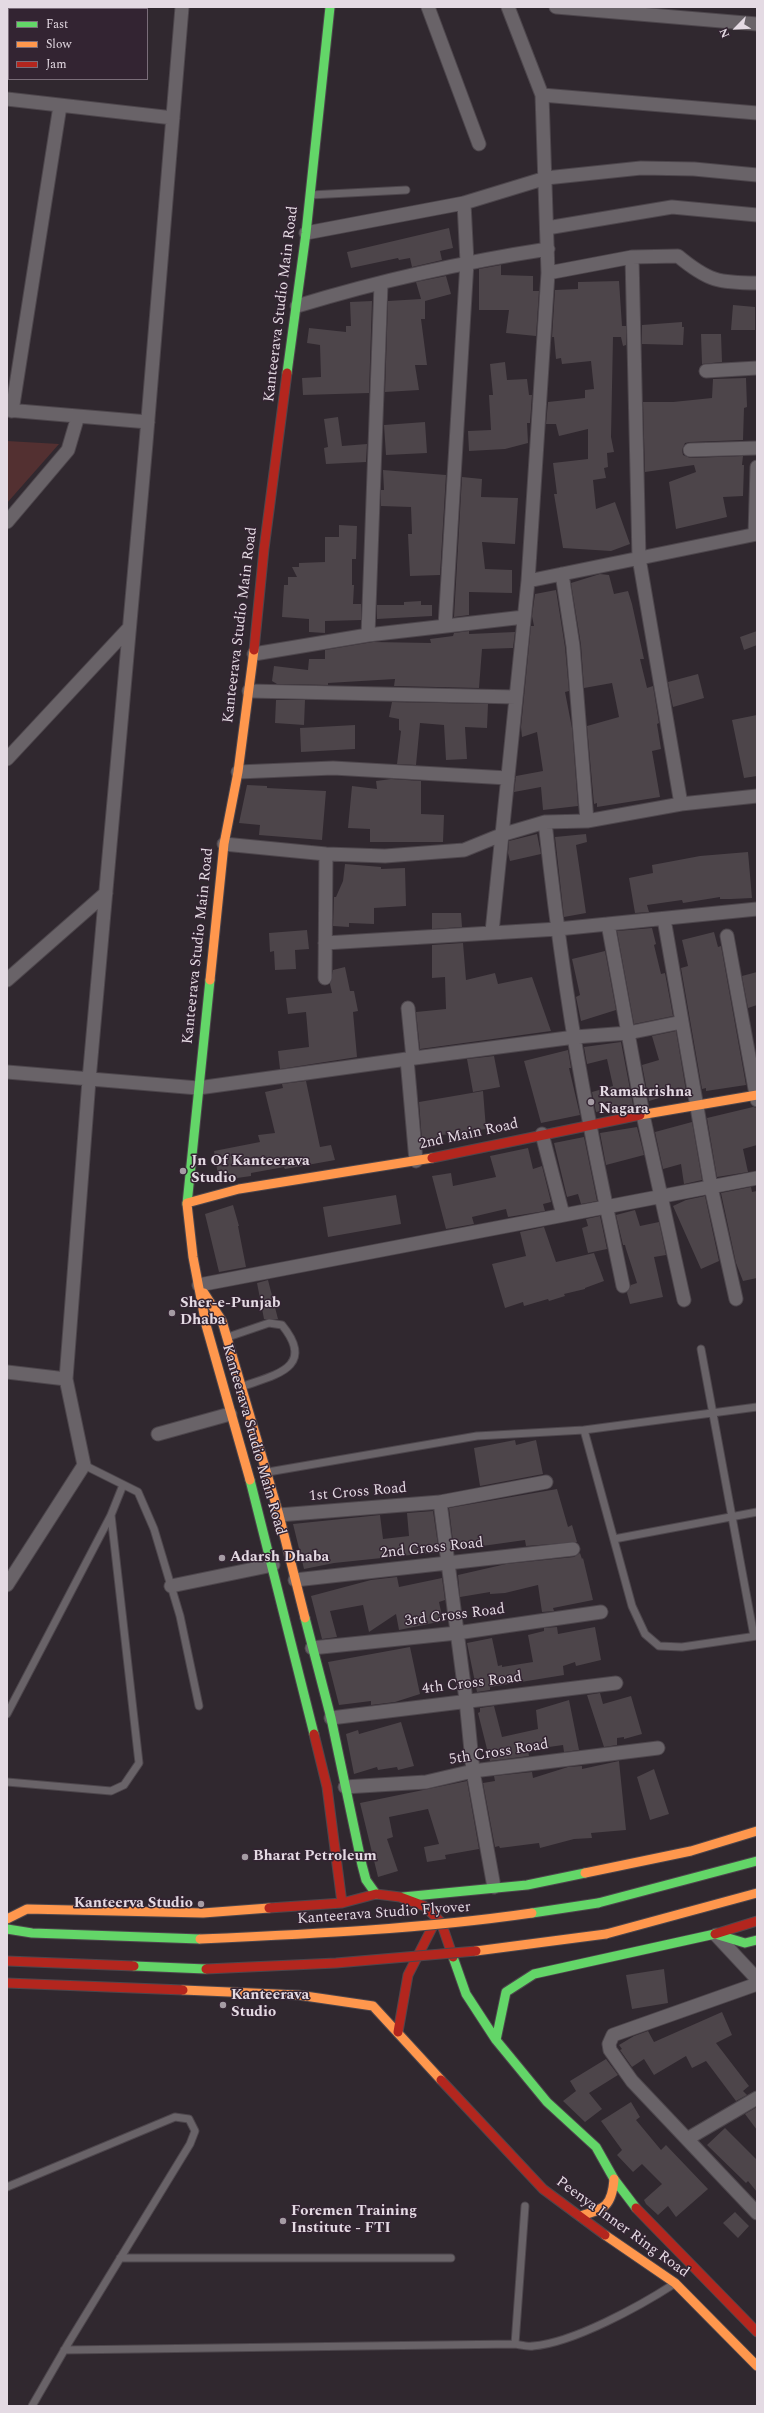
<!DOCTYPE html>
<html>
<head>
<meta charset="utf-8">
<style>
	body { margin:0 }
	#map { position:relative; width:764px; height:2413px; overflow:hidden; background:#30282f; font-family:Spectral,serif }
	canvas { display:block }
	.frame { position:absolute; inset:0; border:8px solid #e4dae3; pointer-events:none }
	.legend { position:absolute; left:8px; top:8px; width:140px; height:72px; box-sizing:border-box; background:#332432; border:1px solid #7a6d79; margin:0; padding:5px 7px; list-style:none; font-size:12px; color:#e4dae3 }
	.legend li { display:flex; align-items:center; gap:8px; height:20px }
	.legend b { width:20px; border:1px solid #7a6d79 }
	.north { position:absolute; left:716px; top:8px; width:40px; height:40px; -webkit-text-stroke:3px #332432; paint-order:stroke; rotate:246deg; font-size:11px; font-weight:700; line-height:16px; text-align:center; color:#e4dae3 }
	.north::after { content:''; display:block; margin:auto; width:14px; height:18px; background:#e4dae3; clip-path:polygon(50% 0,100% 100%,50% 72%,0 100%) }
</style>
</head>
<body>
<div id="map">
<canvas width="764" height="2413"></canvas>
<div class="frame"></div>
<ul class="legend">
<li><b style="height:5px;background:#63d668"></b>Fast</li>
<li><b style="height:5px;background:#ff974d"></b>Slow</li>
<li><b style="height:5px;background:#b3261e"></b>Jam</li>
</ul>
<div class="north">N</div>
</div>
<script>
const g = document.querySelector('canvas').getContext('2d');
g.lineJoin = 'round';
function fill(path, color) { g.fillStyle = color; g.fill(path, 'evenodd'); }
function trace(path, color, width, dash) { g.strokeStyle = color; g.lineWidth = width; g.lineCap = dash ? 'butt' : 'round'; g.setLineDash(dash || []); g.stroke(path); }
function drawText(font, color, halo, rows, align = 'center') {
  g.font = font + ' Spectral,serif'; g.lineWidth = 3; g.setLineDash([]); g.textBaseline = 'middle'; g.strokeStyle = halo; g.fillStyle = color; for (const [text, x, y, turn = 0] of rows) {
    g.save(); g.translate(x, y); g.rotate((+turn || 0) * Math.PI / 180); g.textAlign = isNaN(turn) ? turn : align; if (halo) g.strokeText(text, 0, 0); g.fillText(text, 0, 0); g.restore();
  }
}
const green = new Path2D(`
	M7,441l52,3 -52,59z`);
const building = new Path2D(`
	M449,228l4,20 -13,3 2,9 -30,7 -2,-9 -11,2 -1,-2 -47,10 -4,-16z
	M501,265v10l32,1v15h6l-3,45 -30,-3 3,-23h-30v-41z
	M446,276l5,18 -26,7v18h-4l6,46h-12l4,25 -34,2 3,-91 33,-2 -5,-17z
	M619,281l3,45h4v19l-3,1 -2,-9h-8l-2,100 3,15 -7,1 1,14 -4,1 2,10 -13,2 3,29 19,-7 15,42 -19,7 -48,-3 -9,-54h3l-4,-31 35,-4v-30l-29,7 -3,-12h-10l2,-22 37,-4v-8l9,-1 -3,-28 -29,3 -1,-6 -5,1 -2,-22h-2l3,-47 23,-1v-7z
	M372,301l-3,92 -66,2 -1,-17 19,-1 -1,-32 -13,-2 2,-15 37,4v-6h5l-1,-24z
	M733,305l22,2v23h-24z
	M682,322v5h2l-1,18 -41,-1v-19z
	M701,334h20l1,28 -20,2z
	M505,362l2,18 20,-1 2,16h3l-2,28h-3l1,20 -23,6 -36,2 -1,-20 23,-1 -2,-35h4l-3,-31z
	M746,378l1,29 -3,1 -1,32 -53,2 -5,1 -3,7 1,5 7,3 53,-2 -1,9h2l-1,31 -20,1 4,20 -51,12 -7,-47 27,-10 -2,-7 -49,7 -2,-70h30l39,-4 1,-19z
	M338,417l4,29 25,-2 -1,18 -40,2 -2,-16 4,-1 -4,-28z
	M425,422l2,31 -41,2 -2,-30z
	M383,470l63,5 -6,100 -30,1 -2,-42h4l-1,-27 -30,-1v-16h3z
	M462,477l20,2 -1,18 37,1 -3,46 -33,-2 3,27 27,1v23l-43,-1v23l-15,2z
	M339,525l18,1 -1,33h-4v26h2l-1,19h8v16l-36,1v12l-16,-1v-13l-27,-2 2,-32h4v-8h9l-5,-10h7v-4l26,-1v-25h14z
	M600,574l9,1 5,19 14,-3 4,13 12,55h-4l7,29 6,-2 6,37 -2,1 4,25 -9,2 8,46 -63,10v-4l-3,1 -7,-78 32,-9 -7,-34 -28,5 -3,-43 -10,-62z
	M556,590l9,57 4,44 -4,1 7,36 6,78 -35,4 -2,-23 -27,5 2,-16 27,-5 -6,-39 -15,5 -1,-10 10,-101h3l-2,-10 3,-22z
	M421,601v4h11v11l-55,3v-14h27v-3z
	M469,631v3l46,-2 -2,16 -31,1 -3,39 -85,-2 1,-7 -67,4v2l-51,-1 -5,-3 2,-15 34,4 1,-11h16v-9l48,-8 58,1 -1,-4 23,-3 1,-3z
	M757,631v14l-13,5 -4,-13z
	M698,674l6,24 -31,9 -5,-25z
	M276,700h29l-1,25 -29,-2z
	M392,702l96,2 -1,24 -22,-1 2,32 -21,1 -2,-35 -24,-2 -4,42 -19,-1 4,-33 -2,-1v-11l-10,-2z
	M757,715v61l-13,2 -12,-58z
	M355,725v24l-54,3 -1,-24z
	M391,779l30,2v33l23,1 -1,27h-73v-13l-22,-1 4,-42 25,3 -1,-8z
	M247,785l20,1v2l59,3 -4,49 -63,-5 1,-10 -21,-2z
	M537,834l4,20 -31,7 -2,-8 1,-12z
	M586,834l1,8 -11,3 10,68 -22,4 -9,-80z
	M748,852l4,46 -21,1h-11v-2l-37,6 -1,-3 -35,5 2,7 -14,1 -6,-35 24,-5 -1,-8 48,-9z
	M345,864l36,3v2l24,-1 1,38 -32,2v16l-25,-1v4l-16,-1 1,-29h2l7,-16z
	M432,913h29l1,14 -30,2z
	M652,928l4,16 -2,1 7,29 4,-1 8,43 -39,8 -17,-93z
	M307,930l2,19 -14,1 1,19 -21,1 -1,-19 -4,1 -1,-19z
	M714,932l4,15 3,-1 25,139 -40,6v-3l-4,1 -21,-121 7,-2 -6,-26z
	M463,943l3,37 29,-7 3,11 34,-7 19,54 -131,18 -4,-37 30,-3 -1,-32 -13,1v-33z
	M605,951l11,59 -35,11 -5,-24 4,-2 -8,-36z
	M345,967l5,24h4l4,20 -5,1 4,45 -77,12 -2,-18 31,-4 -3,-35 -18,2 -2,-16 46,-5 -2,-9 3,-14z
	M757,972v33l-9,3 -6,-32z
	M676,1031l10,60 -28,5 1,2 -10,3 -7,-36 17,-5 -7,-24z
	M621,1042l12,63 -37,7 -4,-20 21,-6 -6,-27 -20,5 -3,-17z
	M568,1050l3,18h-2l11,47 -39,8 -17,-62z
	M494,1056l6,31 -27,5 -6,-33z
	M306,1081l14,66 11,-2 4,15 -50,9 -1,-2 -33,6v3l-21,3 -1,-6 -11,2 -4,-24 46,-9 -2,-7 17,-2 -10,-41 18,-4 -1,-4z
	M483,1091l3,38 -44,6v2l-20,4 -3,-39z
	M753,1107l4,1v37l-14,4 5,23 -31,5 -10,-59z
	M692,1122l10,58 -18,4 -3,-20 -18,5 -8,-37z
	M637,1127l7,28 -38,10 -6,-32z
	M584,1137l13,64 -16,3 -3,-10 -11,3 -13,-54z
	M528,1148l5,21 9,-3 9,36 -8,2 2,7 -37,6 -2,-8 -34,8 2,7 -28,5 -14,-53 19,-3 2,13 43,-9 -6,-21z
	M751,1187l1,5 5,-1v87l-14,3 -7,-18 -15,-70z
	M396,1195l5,29 -73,13 -5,-30z
	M705,1196l14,65 -18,8 -28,-63 13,-6z
	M233,1205l6,21h-1l8,41 -27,5 -14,-58z
	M635,1210l5,16 19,-4 7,33 -12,2 9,40 -33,7 -3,-11 4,-8 6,-2 -11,-34 -1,-4h-2l-7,-30z
	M600,1216l7,33 -19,4 -6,-25 6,-2 -2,-7z
	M544,1227l12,35 38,-9 10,28 -19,7v1l-21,5 1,2 -16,5 -1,-2 -24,7 -1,-4 -18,6 -13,-44 34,-8 -6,-24z
	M268,1280l10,39h-14l-7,-36z
	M515,1440l1,5 20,-5 7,34 -63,12 -6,-38z
	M557,1489l11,38 4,-2 5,17 -51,4 -1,-6 -71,10 -5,-42z
	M433,1511l6,41 -105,11 -30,6 -11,-45 87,-9 3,24 26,-3 -2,-23z
	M580,1553l2,6 1,-1 10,42 -40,8 1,3 -12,1 -4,-27 -33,8 -15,1v-2l-30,5 -2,-22 48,-11 68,-7z
	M397,1577l2,10 43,-9 3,22 -6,2 4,19 -44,9 -3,-16 -27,18 -6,-27 -33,6 7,26 -15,2 -11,-43 60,-16z
	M557,1627l1,7 37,-7 6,33 -25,6 -1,-4 -12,4 1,9 -74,12v3l-13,2 -10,-49 25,-5 6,28 4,-1v2l31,-5 -5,-27 16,-4v-3z
	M410,1647l10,47 -25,8 -24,3v-4l-32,4 -11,-43z
	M600,1693l3,11 28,-8 11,38 -18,5v-2l-7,1v7l-13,2 -17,-52z
	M569,1700l10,50 -15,2 -1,-7 -35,5 1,6 -39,5 -12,-48 2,-1v-4l14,-2 8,31 36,-8 -2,-19z
	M401,1722l13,44 -16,4 -1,-3 -19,3 -1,-3 -23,7 -8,-40 12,-4 1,4z
	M619,1761l7,69 -35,3 1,5 -18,1 -34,9 -1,-5 -39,5 -1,-2 -4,1 -12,-64 12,-2 -1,-5 38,-4 1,6 35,-11 14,-1v3z
	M654,1769l15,45 -19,6 -13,-43z
	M467,1781l12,68 -34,6 1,4 -19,3 -3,-15 15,-3 -11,-35 -39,8 4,20 -6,2 11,32 -20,6 -18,-74z
	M664,1969l4,34 -36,6 -6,-34z
	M722,2012l10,23 -16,8 33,43 -6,5 4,4 -11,6 -30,-40 -14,7 -6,-12 -32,19 -10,-16 -12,8 -12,-17 2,-1 -3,-4 15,-9 14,-5 6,11z
	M606,2059l12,16 -29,18 13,16 -17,13 -22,-21 13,-10 -6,-10z
	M631,2102l9,15 -4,3 25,30 5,-5 42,44 -32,28 -8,-11 -10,9 -12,-11 -2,-4 18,-16 -20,-20 -9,8 -16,-17 5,-5 -21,-29z
	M757,2107v23l-12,-16z
	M725,2128l32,32v32l-9,-11 -2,2 -39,-38z
	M735,2212l14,14 -11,12 -15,-15z`);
const lane = new Path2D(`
	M310,195l96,-5
	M228,1337l41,-14 13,2c35,43 -8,50 -41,62
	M701,1349l53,287
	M584,1430l48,176 13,28 14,12 23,1 75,-11
	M84,1465l54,27 16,37 26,87 19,90
	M268,1472l209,-36 107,-6 173,-23
	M111,1515l12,-30
	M614,1539l143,-27
	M7,1714l104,-199 28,248 -15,22 -13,6 -104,-9
	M7,2187l168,-70 14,2 6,12 -5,13 -121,198 -37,64
	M525,2206l-10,138c6,1 13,3 18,2 40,-3 107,-40 141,-62
	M120,2258h331
	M64,2350l451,-6`);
const street = new Path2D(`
	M428,7l51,137
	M508,7l34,88 215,18
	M556,7l201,17
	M7,99l166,19
	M547,228l125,-21 85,8
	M306,233l158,-30 82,-25 95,-10 53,1 63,6
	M632,257l7,301 42,246
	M548,273l84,-16 46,-1c30,25 41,27 79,27
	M297,306c82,-25 166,-44 251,-57
	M706,371l51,-3
	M7,410l141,12
	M12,411l48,-305
	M690,450l67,-2
	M7,522l61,-72 10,-34
	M755,534l2,-67
	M562,574l11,72 14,175
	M528,581l229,-47
	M445,626l22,-364 -3,-59
	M368,635l13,-351
	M254,654l114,-19 156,-18
	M249,691l267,6
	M7,759l122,-131
	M238,772l95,-4 175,10
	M545,822c11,101 25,203 45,303 10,54 22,107 33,161
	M224,844l102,10 59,2 79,-6 37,-15 44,-13 42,-1 94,-17 76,-8
	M664,919l47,268 25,112
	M608,924l35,191 41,185
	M492,932l36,-351 20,-308 -6,-178
	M727,936l30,164
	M325,943l233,-14 199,-20
	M325,978l1,-124
	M7,980l99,-87
	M408,1008l5,50
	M407,1059l168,-22 53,-4 54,-11
	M7,1072l191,16 209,-29 9,102
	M542,1134l21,81
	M199,1285l558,-107
	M7,1372l59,7
	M158,1434l72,-20
	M279,1515l161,-13
	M295,1580l278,-31
	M7,1585l77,-120 -18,-86 23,-299 57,-637 36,-436
	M171,1586l102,-21
	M312,1648l145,-15 144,-21
	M331,1718l285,-35
	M345,1787l81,-5 47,-11 185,-23
	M494,1887l-21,-116 -7,-71 -26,-198 106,-20
	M716,1935l41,44
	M757,1984l-144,51 -4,9 1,6 22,31 125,132
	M687,2139l70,-41`);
const fast = new Path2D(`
	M287,373l19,-140 24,-226
	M187,1204l23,-224
	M250,1480l64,254
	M305,1618l26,100 31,147 4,15 10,14
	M403,1897l124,-12 58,-12
	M598,1903l159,-42
	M7,1929l25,4 168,6
	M453,1957l13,37 30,46 51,62 49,45 18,32 22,29
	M134,1966l72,3
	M496,2040l10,-48 28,-18 181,-40 30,9 12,-3`);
const slow = new Path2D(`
	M210,980l14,-136 14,-72 16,-122
	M640,1115l117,-20
	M187,1203l52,-14 193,-31
	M187,1204l6,53 13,68 44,155
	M204,1293l18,28 57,194 26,103
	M585,1873l106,-22 66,-20
	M7,1919l20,-10 176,4 66,-5
	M606,1934l151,-41
	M183,1990l115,5 75,11 68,74
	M580,2216c25,-7 32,-10 34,-37
	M605,2235l70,48 82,83`);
const jam = new Path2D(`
	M254,650l10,-101 23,-176
	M432,1158l208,-43
	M314,1734l13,53 15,116
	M269,1908l73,-5 34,-9 24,3 24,9 17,16 12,35
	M715,1934l42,-13
	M7,1961l127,5
	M7,1983l176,7
	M398,2032l10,-57 29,-57
	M441,2080l102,109 62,46
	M636,2208l121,124`);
const fastBridge = new Path2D(`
	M532,1913l66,-10`);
const slowBridge = new Path2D(`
	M200,1939c111,-5 222,-10 332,-26
	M476,1951l130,-17`);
const jamBridge = new Path2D(`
	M206,1969l130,-6 140,-12`);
const markers = [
	[591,1102,4,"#a59ca4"],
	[183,1171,4,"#a59ca4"],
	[172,1313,4,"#a59ca4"],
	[222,1558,4,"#a59ca4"],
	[245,1857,4,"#a59ca4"],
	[201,1904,4,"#a59ca4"],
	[223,2005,4,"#a59ca4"],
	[283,2221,4,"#a59ca4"]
];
const streetNames = [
	["Kanteerava Studio Main Road",282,304,-83],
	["Kanteerava Studio Main Road",241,625,-83],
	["Kanteerava Studio Main Road",199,946,-84],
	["2nd Main Road",469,1135,-12],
	["Kanteerava Studio Main Road",253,1440,74],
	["1st Cross Road",358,1493,-5],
	["2nd Cross Road",432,1549,-6],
	["3rd Cross Road",455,1616,-7],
	["4th Cross Road",472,1684,-7],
	["5th Cross Road",499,1753,-9],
	["Kanteerava Studio Flyover",384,1914,-4],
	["Peenya Inner Ring Road",622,2228,36]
];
const poiNames = [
	["Ramakrishna",599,1093],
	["Nagara",599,1110],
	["Jn Of Kanteerava",191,1162],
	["Studio",191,1179],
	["Sher-e-Punjab",180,1304],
	["Dhaba",180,1321],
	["Adarsh Dhaba",230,1558],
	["Bharat Petroleum",253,1857],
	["Kanteerva Studio",193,1904,"right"],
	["Kanteerava",231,1996],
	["Studio",231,2013],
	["Foremen Training",291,2212],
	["Institute - FTI",291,2229]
];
fill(green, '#533031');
fill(building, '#4d454a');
trace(lane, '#4d464c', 9);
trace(street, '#4d464c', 15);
trace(fast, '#4d464c', 11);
trace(slow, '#4d464c', 11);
trace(jam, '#4d464c', 11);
trace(lane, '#696368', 7);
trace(street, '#696368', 13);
trace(fast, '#63d668', 9);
trace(slow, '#ff974d', 9);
trace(jam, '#b3261e', 9);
trace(fastBridge, '#4d464c', 11, []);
trace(slowBridge, '#4d464c', 11, []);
trace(jamBridge, '#4d464c', 11, []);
trace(fastBridge, '#63d668', 9);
trace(slowBridge, '#ff974d', 9);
trace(jamBridge, '#b3261e', 9);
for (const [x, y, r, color] of markers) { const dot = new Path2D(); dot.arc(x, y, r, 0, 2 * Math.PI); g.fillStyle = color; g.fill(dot); trace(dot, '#332432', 1.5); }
drawText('15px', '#e4dae3', '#332432', streetNames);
drawText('bold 15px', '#e4dae3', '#332432', poiNames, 'left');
</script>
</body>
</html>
